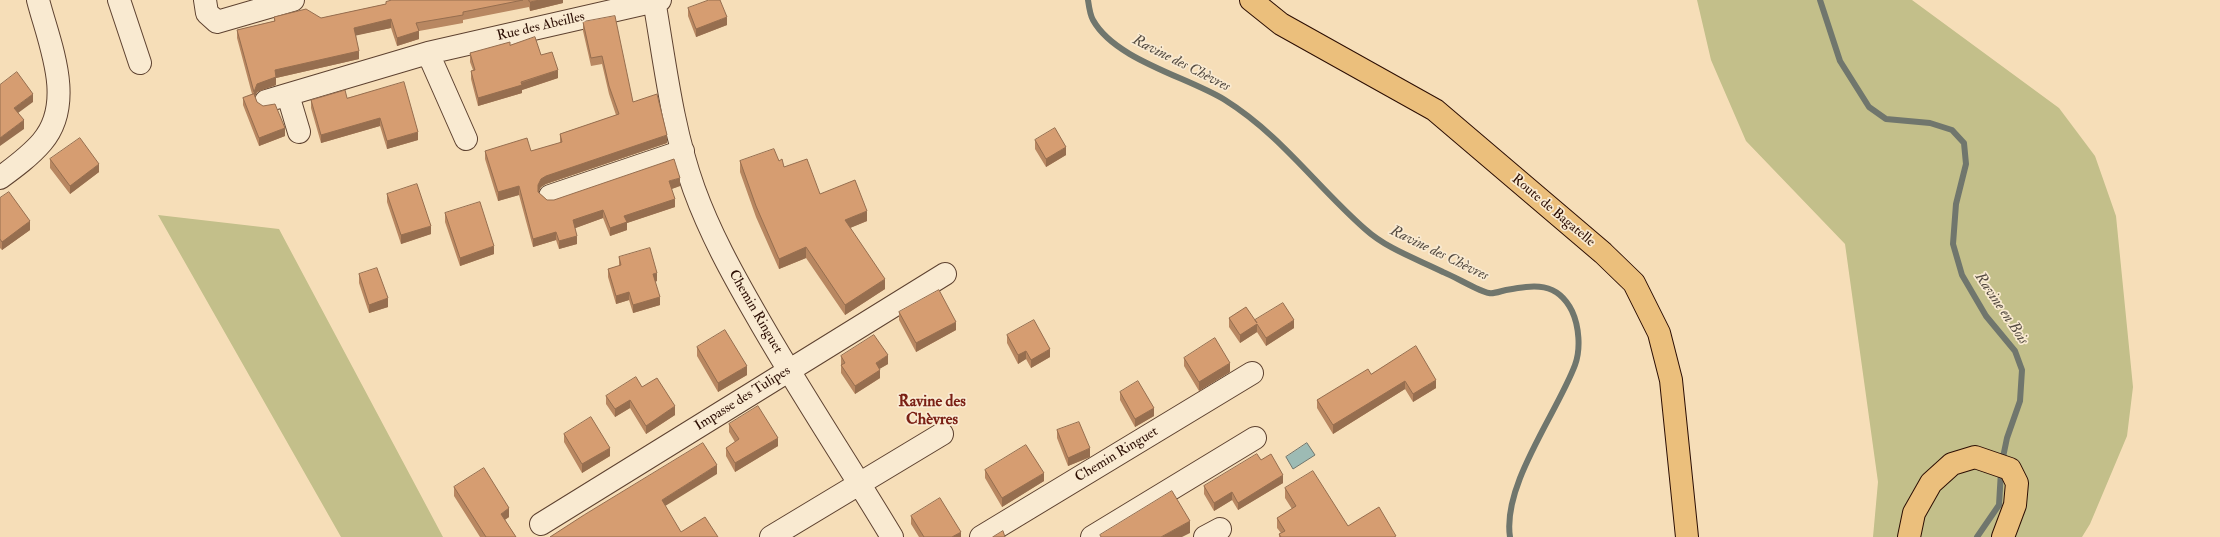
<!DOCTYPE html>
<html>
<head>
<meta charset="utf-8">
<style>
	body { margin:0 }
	canvas { display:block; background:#f6deb8 }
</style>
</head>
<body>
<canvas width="2220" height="537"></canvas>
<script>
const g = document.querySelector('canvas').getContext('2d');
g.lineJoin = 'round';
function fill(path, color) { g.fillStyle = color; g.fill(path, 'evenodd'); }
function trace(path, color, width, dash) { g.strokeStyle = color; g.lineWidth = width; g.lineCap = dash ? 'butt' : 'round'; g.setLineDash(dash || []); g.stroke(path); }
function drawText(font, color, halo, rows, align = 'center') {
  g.font = font + ' "IM FELL Double Pica",serif'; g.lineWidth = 3.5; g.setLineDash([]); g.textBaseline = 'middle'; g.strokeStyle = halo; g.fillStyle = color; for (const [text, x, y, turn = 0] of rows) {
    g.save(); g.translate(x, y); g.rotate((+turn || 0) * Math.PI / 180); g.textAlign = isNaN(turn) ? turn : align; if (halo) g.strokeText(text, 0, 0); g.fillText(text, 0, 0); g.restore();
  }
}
const green = new Path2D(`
	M1697,0h215l147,108 36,48 21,60 17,171 -6,49 -37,88 -8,13h-209l5,-55 -33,-238 -99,-103 -35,-81z
	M158,215l121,14 164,308h-102z`);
const water = new Path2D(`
	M1307,443l8,12 -22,14 -7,-12z`);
const stream = new Path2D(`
	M1088,0c1,7 2,15 5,20 22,40 95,57 132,80 56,35 92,87 140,129 22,20 52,30 78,43 11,4 37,20 46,21 5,1 12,-2 17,-3 28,-5 51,-9 66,21 7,15 9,38 3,54 -18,48 -73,120 -65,172
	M1820,0l20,61 29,46 17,12 44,4 22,7 12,13 2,21 -10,40 -3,40 9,31 24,41 29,35 7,19 -2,31 -13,37 -5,24
	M1977,537l22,-32 2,-34`);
const minor = new Path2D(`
	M119,0l21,63
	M205,0l2,13 10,9 76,-22
	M654,0c11,63 18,128 40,189 16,44 38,84 61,124 43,76 92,149 137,224
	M428,53l38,86
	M288,95l11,37
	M266,101l162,-48 232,-53
	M0,178c15,-11 30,-22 42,-36 34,-40 7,-99 -4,-142
	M550,196l133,-45
	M541,524l404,-250
	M771,537l171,-103
	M981,537l271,-164
	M1092,537l163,-99
	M1205,537l15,-8`);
const major = new Path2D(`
	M1251,0l30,24 154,86 168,143 31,30 25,50 12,47 16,157
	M1909,537l5,-24 17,-30 21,-19 23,-7 35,12 7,14 -2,22 -12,32`);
const wall = new Path2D(`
	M392,0h171v3l-33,8 -1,-4 -66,13v3l-44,8v8l-22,7 -6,-18 -35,7 3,24 -83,19v7l-19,7 -2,5 2,5 28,34 -26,10 -16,-41v-7l9,-4 -15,-56v-8l37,-9v-4l47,1 65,-14v-2z
	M688,8l39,17 -31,12 -8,-21z
	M583,22l50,80 34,41 -121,41 -5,3 -3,5 9,8h7l126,-14 -9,3 4,18 -48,16v7l-17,6 -7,-18 -28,10 2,16 -18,5 -3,-9 -23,7 -14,-52 -21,6 -13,-42v-8h46l29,-8v-9l56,-19 -7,-21 -7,-30 -11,2 -8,-35z
	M510,45l31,10 17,23 -36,12v3l-44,13 -7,-27v-8l2,-1 -3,-8v-9z
	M347,98l71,42 -31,9 -7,-23 -59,17 -10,-35v-8z
	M1035,140l31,15 -20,12 -11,-18z
	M50,159l49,13 -29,22 -20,-26z
	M740,161h39l5,6 36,27 47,27 -17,7 35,61 -40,26 -39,-57 -27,11 -23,-52 -16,-45z
	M387,194l44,40 -30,10 -14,-42z
	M0,198l30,32 -28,20 -2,-2z
	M445,213l49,41 -34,12 -15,-44z
	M619,257l38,24 -2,1 5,23 -27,8 -4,-13 -13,4 -8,-27v-8l11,-3z
	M359,274l29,33 -19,6 -10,-30z
	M899,312l57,18 -40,22 -17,-32z
	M1229,318l26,2 39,8 -28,18 -9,-14 -17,11 -11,-16z
	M1007,335l43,22 -19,11 -5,-9 -8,5 -11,-21z
	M697,347l50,28 -29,17 -21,-36z
	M841,356l47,8 -9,5 1,9 -25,16 -14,-21z
	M1184,358l46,14 -31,19 -15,-25z
	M1371,374l65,14 -23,14 -8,-13 -72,45 -16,-26v-8z
	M642,387l33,28 -29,19 -16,-26 -15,9 -9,-13v-8z
	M1120,392l34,24 -19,11 -15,-27z
	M729,424l49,22 -43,26 -9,-16v-8l9,-6 -6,-10z
	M1057,430l33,27 -22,9 -11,-28z
	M564,434l46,22 -28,17 -18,-31z
	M1261,460l22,23 -45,27 -6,-10 -18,11 -10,-17v-8z
	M985,470l59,11 -42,26 -17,-29z
	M454,487l55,30 -4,3 11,17h-36l-26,-41z
	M1285,488l63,38 48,11h-117v-3l2,-1 -4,-5v-10l15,-9 -7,-11z
	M911,516l50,21h-42l-8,-13z`);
const shadedWall = new Path2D(`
	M540,0h23v3l-33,8v-9z
	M727,17v8l-31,12v-8z
	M391,19v9l-37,8v-8z
	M419,31v8l-22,7v-8z
	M359,51v8l-83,19v7l-19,7 -3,8v-8l3,-8 18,-14z
	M558,70v8l-36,12v3l-44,13v-8z
	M33,94v8l-19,14v-8z
	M380,118v8l-59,17v-8z
	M24,120v9l-24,17v-8z
	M285,128v8l-26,10v-8z
	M418,132v8l-31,9v-8z
	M667,135v8l-121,41 -5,3 -3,6v-8l3,-6 5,-3z
	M1066,147v8l-20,12v-8z
	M99,164v8l-29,22v-8z
	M680,178v8l-11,4v-9z
	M519,186v9l-21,6v-9z
	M675,199v8l-48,16v7l-17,6v-8l14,-12z
	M603,210v8l-30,11v-9z
	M867,211v10l-22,9v-10z
	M30,221v9l-28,20v-8z
	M431,226v8l-30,10v-9z
	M556,232v8l-23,7v-8z
	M577,236v8l-18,5v-8z
	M494,246v8l-34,12v-8z
	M806,247v11l-27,11v-10z
	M657,273v8l-4,1v-8z
	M885,279v10l-40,26v-10z
	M629,292v8l-13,4v-8z
	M660,297v8l-27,8v-8z
	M388,298v9l-19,6v-8z
	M1294,320v8l-28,18v-8z
	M956,322v8l-40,22v-9z
	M1257,324v8l-17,11v-8z
	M1050,349v8l-19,11v-8z
	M1026,351v8l-8,5v-9z
	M888,355v9l-12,7v-8z
	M1230,363v9l-31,19v-9z
	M747,366v9l-29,17v-9z
	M880,370v8l-25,16v-8z
	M1436,380v8l-23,14v-8z
	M1405,381v8l-72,45v-9z
	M630,400v8l-15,9v-8z
	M675,406v9l-29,19v-8z
	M1154,408v8l-19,11v-8z
	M778,438v8l-43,26v-9z
	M610,448v8l-28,17v-9z
	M1090,448v9l-22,9v-8z
	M717,465v9l-55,34v-8z
	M1044,473v8l-42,26v-9z
	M1283,475v8l-45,27v-7z
	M1232,492v8l-18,11v-8z
	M509,508v9l-8,5v-8z
	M1190,521v12l-8,4h-21z
	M961,532v5h-9z`);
const building = new Path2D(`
	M392,0h131l-60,12v3l-47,8 3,8 -22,7 -6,-19 -37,9 5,23 -84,19 1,7 -19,7 -3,8 -17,-62 38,-9 -1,-4 32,-8 15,9 65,-14v-2z
	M529,0h11l-10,2z
	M709,0h11l7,17 -31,12 -8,-21z
	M615,16l18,86 24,-8 10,41 -121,41 -5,3 -3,6v7l9,8h7l120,-41 6,19 -11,3 6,18 -51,17 3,6 -17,6 -7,-18 -30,10 4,16 -18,5 -3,-9 -23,7 -14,-53 -21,6 -13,-41 42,-13 4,13 31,-9 -2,-8 59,-20 -10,-28 -7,-30 -11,2 -8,-36z
	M535,37l6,18 11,-3 6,18 -37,12 1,3 -44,13 -7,-27 4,-1 -5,-17 40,-11v3z
	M17,72l16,22 -19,14 10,12 -24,18v-53z
	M404,82l14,50 -31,9 -7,-23 -59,17 -10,-35 34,-10 2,8z
	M254,94l3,8 6,4 12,-2 10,24 -26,10 -16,-40z
	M1055,128l11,19 -20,12 -11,-19z
	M80,138l19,26 -29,22 -20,-27z
	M774,149l5,12 3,-2 2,8 23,-8 13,35 35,-14 12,31 -22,9 40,59 -40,26 -39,-58 -27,12 -23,-53 -16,-45z
	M417,184l14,42 -30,9 -14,-41z
	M9,192l21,29 -28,21 -2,-3v-41z
	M480,202l14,44 -34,12 -15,-45z
	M650,248l7,25 -4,1 7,23 -27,8 -4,-13 -13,4 -8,-27 13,-4 -2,-8z
	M377,268l11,30 -19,7 -10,-31z
	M939,290l17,32 -40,21 -17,-31z
	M1283,303l11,17 -28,18 -9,-14 -17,11 -11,-17 17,-11 11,16 -2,-3z
	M1034,320l16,29 -19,11 -5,-9 -8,4 -11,-20z
	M725,330l22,36 -29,17 -21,-36z
	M874,335l14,20 -12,8 4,7 -25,16 -14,-21 4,-2 -4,-7z
	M1215,338l15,25 -31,19 -15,-24z
	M1416,346l20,34 -23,14 -8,-13 -72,44 -16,-25 51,-31 3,5z
	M636,377l6,10 15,-9 18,28 -29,20 -16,-26 -15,9 -9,-13z
	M1138,381l16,27 -19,11 -15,-27z
	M758,406l20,32 -43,25 -9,-15 13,-9 -10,-15z
	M591,417l19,31 -28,16 -18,-30z
	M1079,422l11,26 -22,10 -11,-28z
	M703,443l14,22 -55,35 19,32 24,-15 13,20h-168l34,-22z
	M1026,445l18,28 -42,25 -17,-28z
	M1257,454l4,6 10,-6 12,21 -45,28 -6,-11 -18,11 -10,-17z
	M484,468l25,40 -8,6 15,23h-30l-32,-50z
	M1313,471l35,55 31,-19 17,29 -2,1h-113l-2,-3 6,-3 -8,-13 19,-12 -11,-18z
	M1172,491l18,30 -29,16h-60l-1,-2z
	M940,498l21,34 -9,5h-28l-13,-21z
	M1003,531l2,6h-12z`);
const streetNames = [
	["Rue des Abeilles",541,27,-13],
	["Route de Bagatelle",1553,211,40],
	["Chemin Ringuet",755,312,60],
	["Impasse des Tulipes",743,399,-32],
	["Chemin Ringuet",1117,455,-31]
];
const waterNames = [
	["Ravine des Chèvres",1181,64,27],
	["Ravine des Chèvres",1439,254,26],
	["Ravine en Bois",2001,309,56]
];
const quarterNames = [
	["Ravine des",932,403],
	["Chèvres",932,421]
];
fill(green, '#c3bf8a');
fill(water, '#9dbbb4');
trace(water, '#70766d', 1);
trace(stream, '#70766d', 6);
trace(minor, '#5e4230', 24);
trace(major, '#2c0e03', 24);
trace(minor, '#f9ead1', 22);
trace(major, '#ebbf7c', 22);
fill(wall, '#b88761');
fill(shadedWall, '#966e4f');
fill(building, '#d69d71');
trace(building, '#966e4f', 1);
drawText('14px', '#2c0e03', '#f9ead1', streetNames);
drawText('italic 15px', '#544b41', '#f9ead1', waterNames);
drawText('bold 16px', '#7a1f14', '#f9ead1', quarterNames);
</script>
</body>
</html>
